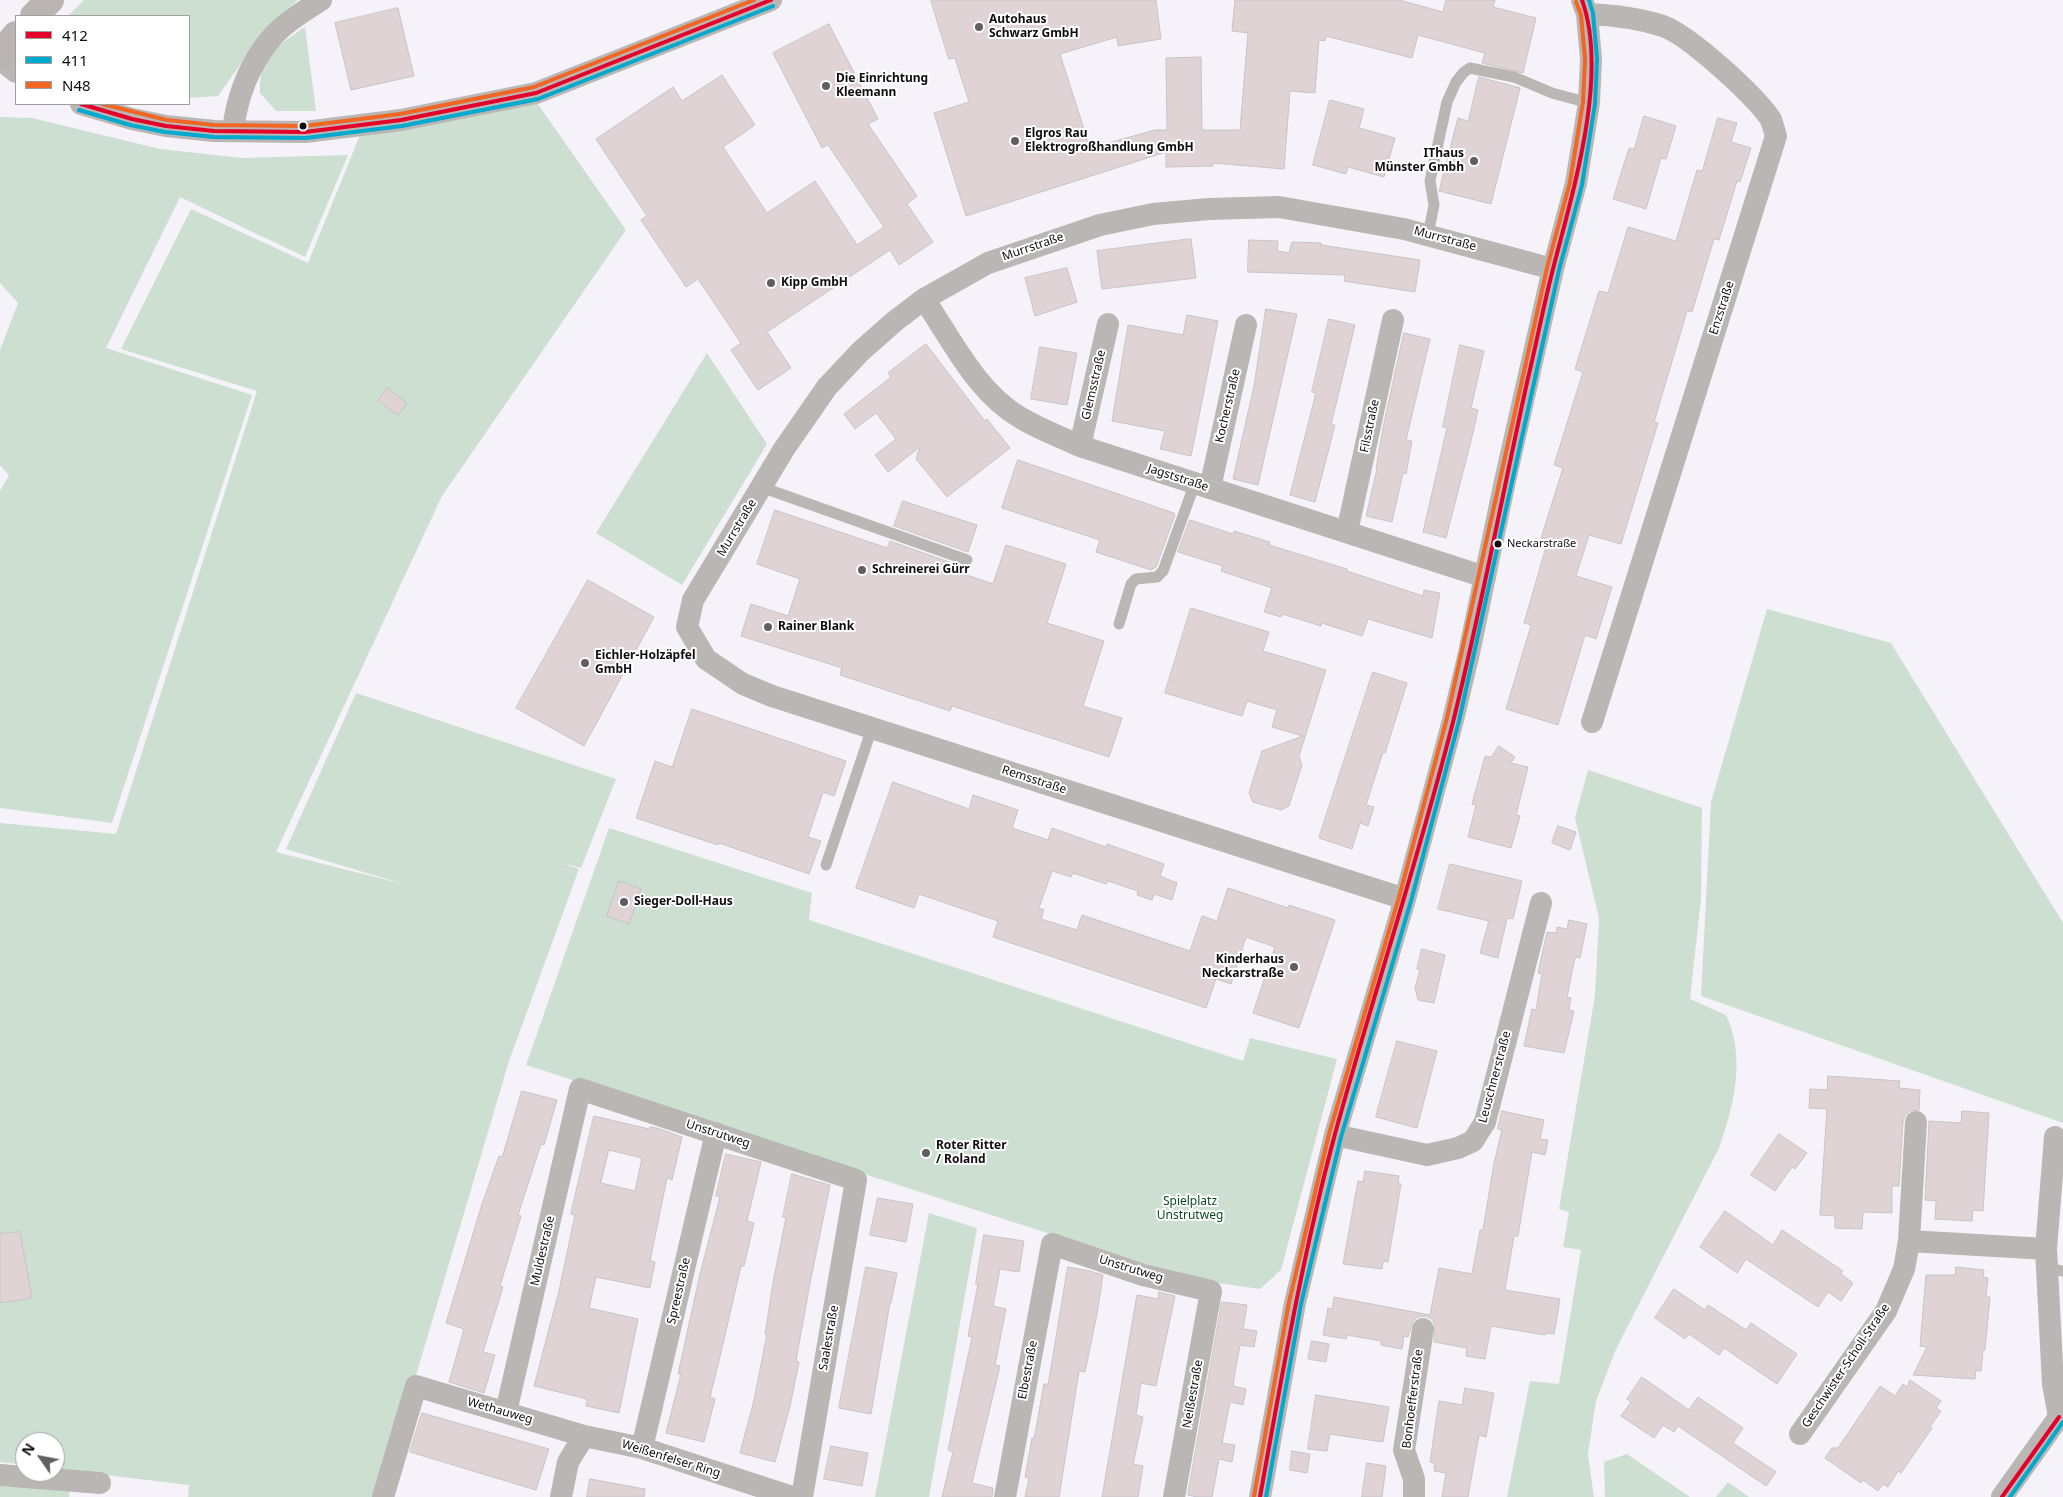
<!DOCTYPE html>
<html>
<head>
<meta charset="utf-8">
<style>
	body { margin:0 }
	#map { position:relative; width:2063px; height:1497px; overflow:hidden; background:#f6f2fa; font-family:"Noto Sans",sans-serif }
	canvas { display:block }
	.legend { position:absolute; left:15px; top:15px; width:175px; height:90px; box-sizing:border-box; background:#fff; border:1px solid #9f9ea0; margin:0; padding:6px 9px; list-style:none; font-size:15px; color:#100d12 }
	.legend li { display:flex; align-items:center; gap:10px; height:25px }
	.legend b { width:25px; border:1px solid #9f9ea0 }
	.north { position:absolute; left:15px; top:1432px; width:50px; height:50px; box-sizing:border-box; background:#fff; border:1px solid #9f9ea0; border-radius:50%; rotate:303deg; font-size:14px; font-weight:700; line-height:20px; text-align:center; color:#100d12 }
	.north::after { content:''; display:block; margin:auto; width:18px; height:22px; background:#605d63; clip-path:polygon(50% 0,100% 100%,50% 72%,0 100%) }
</style>
</head>
<body>
<div id="map">
<canvas width="2063" height="1497"></canvas>
<ul class="legend">
<li><b style="height:6px;background:#e4002b"></b>412</li>
<li><b style="height:6px;background:#00a9ce"></b>411</li>
<li><b style="height:6px;background:#f26522"></b>N48</li>
</ul>
<div class="north">N</div>
</div>
<script>
const g = document.querySelector('canvas').getContext('2d');
g.lineJoin = 'round';
function fill(path, color) { g.fillStyle = color; g.fill(path, 'evenodd'); }
function trace(path, color, width, dash) { g.strokeStyle = color; g.lineWidth = width; g.lineCap = dash ? 'butt' : 'round'; g.setLineDash(dash || []); g.stroke(path); }
function drawText(font, color, halo, rows, align = 'center') {
  g.font = font + ' "Noto Sans",sans-serif'; g.lineWidth = 4; g.setLineDash([]); g.textBaseline = 'middle'; g.strokeStyle = halo; g.fillStyle = color; for (const [text, x, y, turn = 0] of rows) {
    g.save(); g.translate(x, y); g.rotate((+turn || 0) * Math.PI / 180); g.textAlign = isNaN(turn) ? turn : align; if (halo) g.strokeText(text, 0, 0); g.fillText(text, 0, 0); g.restore();
  }
}
const green = new Path2D(`
	M84,0h214l-32,28 -48,68 -29,2v-82h-121z
	M305,27l11,84h-40l-16,-18c-1,-39 16,-46 45,-66z
	M535,100l91,130 -184,266 -166,356 131,33 -121,-36 70,-156 260,86 -35,89 -20,-5 18,6 -70,192 -129,436h-192l1,-12 -134,-16v-27h-30v23l-25,-3v-639l116,11 141,-443 -136,-42 70,-140 117,54 52,-128z
	M0,117l32,1 128,31 82,9 106,-3 -43,102 -125,-60 -74,151 146,47 -140,428 -112,-15v-317l9,-16 -9,-10v-115l18,-47 -18,-20z
	M707,353l60,91 -85,141 -86,-52z
	M1767,609l124,34 172,280v200l-362,-127 10,-194z
	M1588,770l114,38 -1,91 -11,100 36,16c20,42 8,91 -7,133l-103,201 -20,52 -8,53 6,43h-87l23,-116 29,3 22,-134 -18,-3 6,-35 -10,-3 36,-214 4,-77 -24,-100z
	M609,828l203,65 -3,27 434,141 7,-23 87,21 -56,211 -21,19 -70,-10 -664,-214z
	M929,1213l48,15 -48,269h-54z
	M1627,1454l63,43h-85l-1,-35z
	M1728,1482l21,15h-33z
	M0,1486l70,2 -1,9h-69z`);
const building = new Path2D(`
	M931,0h225l5,39 -43,7 -1,-9 -57,17 30,94 65,-18h12l-1,-72 35,-1 1,73h38l8,-97 -16,-2 3,-31h164l44,12 3,-12h49l-2,7 43,11 -13,55 -41,-10 3,-10 -67,-18 -6,23 -86,-22 -1,5 -6,-1 -4,53 -25,-2 -6,78 -71,-6v3l-47,1v-15l-200,64 -32,-103 35,-11 -14,-44 -6,1z
	M398,8l16,68 -63,14 -16,-67z
	M829,24l49,95 -10,5 49,72 -10,8 26,38 -34,23 -9,-15 -123,82 24,36 -33,22 -27,-40 10,-7 -43,-64 -12,8 -45,-67 6,-4 -51,-77 77,-52 9,14 40,-26 33,50 -32,22 44,66 48,-32 42,64 27,-18 -56,-82 -6,3 -49,-95z
	M1479,77l41,11 -29,116 -52,-13 19,-73 10,3z
	M1330,100l34,9 -5,19 36,10 -11,39 -36,-10 -2,7 -33,-9z
	M1644,116l32,10 -10,33 -5,-1 -15,51 -33,-10 16,-51 5,1z
	M1718,118l19,5 -6,19 20,6 -11,34 -3,-1 -18,59 -5,-1 -22,73 -5,-1 -33,111 4,1 -37,121 -32,-9 -13,41 36,11 -16,52 -11,-4 -27,90 -52,-16 25,-84 -7,-2 24,-83 -7,-2 22,-70 -9,-3 29,-93 -8,-3 24,-78 9,2 20,-66 48,14 21,-71 5,1z
	M1191,239l5,39 -94,11 -5,-38z
	M1249,240l29,1 -1,10 12,2 3,-11 29,1v2l99,15 -5,32 -71,-11 1,-6 -97,-3z
	M1067,268l10,34 -42,14 -10,-38z
	M1266,309l31,5 -39,171 -25,-6 21,-93z
	M1187,315l31,6 -27,135 -31,-7 5,-18 -53,-10 16,-96 55,10z
	M1329,319l26,6 -24,100h4l-20,77 -25,-7 26,-102 -4,-1z
	M1404,333l26,6 -24,101 6,1 -6,33 -3,-1 -11,49 -26,-6 11,-47h-1l7,-41z
	M926,344l59,77 2,-2 23,29 -63,49 -31,-38 4,-12 -32,25 -13,-17 21,-16 -20,-26 -21,16 -11,-15 47,-37 -3,-4z
	M1460,345l24,6 -13,57 7,2 -5,23 -27,105 -23,-6 24,-104 -4,-1z
	M1040,347l37,6 -10,52 -36,-6z
	M387,388l20,15 -9,12 -20,-14z
	M1018,460l156,53 1,2 -19,52 -5,3 -55,-18 4,-12 -98,-32z
	M903,501l74,24 -9,27 -74,-26z
	M775,510l112,38 3,-7 73,26 -2,6 32,11 13,-39 60,19 -19,59 57,18 -21,65 39,12 -13,39 -157,-51 -2,5 -110,-36 2,-7 -101,-32 10,-32 37,12 12,-37 -43,-15z
	M1190,520l43,14 1,-3 36,11 -1,3 78,24v2l76,25 1,-6 16,3 -8,45 -64,-19 -6,17 -40,-13 -1,3 -39,-12 -1,3 -17,-5 8,-24 -51,-17 2,-5 -45,-14z
	M588,580l66,37 -70,129 -68,-38z
	M1191,608l78,24 -6,19 63,19 -27,86 3,9 -13,41 -8,4 -28,-8 -4,-9 13,-42 41,-15 -31,-9 5,-17 -30,-9 -5,15 -77,-23z
	M1373,672l34,11 -22,70 -2,-1 -17,53 8,2 -6,19 -8,-3 -8,26 -33,-11z
	M692,709l154,52 -12,35 -11,-4 -15,45 13,4 -12,33 -90,-31 -1,2 -82,-27 19,-57 17,6z
	M1499,746l16,11 -4,6 17,4 -12,48 4,1 -9,32 -43,-11 8,-32 -4,-1 13,-48 6,1z
	M893,782l76,27 4,-14 45,15 -6,18 36,12 4,-12 54,19 1,-3 57,20 -4,12 17,7 -5,17 -18,-6 -2,6 -15,-5 1,-4 -30,-10 -2,3 -33,-11 -2,4 -19,-6 -13,37 5,2 -3,9 36,11 5,-15 108,36 12,-35 15,5 11,-33 60,20 1,-3 46,15 -36,108 -46,-15 22,-66 -29,-10 -15,47 -15,-5 -10,29 -213,-71 5,-16 -79,-27 -5,14 -58,-20z
	M1558,826l18,6 -6,18 -18,-7z
	M1450,864l72,17 -9,38 -6,-1 -9,40 -18,-5 9,-32 -51,-12z
	M619,881l22,8 -12,35 -22,-8z
	M1569,920l18,4 -7,34 -5,-1 -8,40 4,1 -2,12 5,1 -10,42 -40,-7 8,-37 4,1 6,-36 -4,-1 9,-41 9,1 1,-6 10,2z
	M1422,949l23,6 -11,48 -16,-3 -3,-12 5,-18 -3,-1z
	M1397,1041l40,10 -20,77 -41,-11z
	M1828,1076l72,5 -1,7 21,2 -1,20 -9,1 -5,4 -2,6 -4,65h-7v27l-29,-1 -1,17 -27,-1v-12l-15,-1 7,-106 -18,-1 1,-19 17,1z
	M522,1091l35,9 -13,45 -3,-1 -23,71 3,1 -21,70 3,1 -20,65 12,3 -11,38 -35,-11 15,-53 -18,-6 36,-119 17,-48 3,1z
	M1502,1111l42,9 -4,19 8,1 -3,15 -13,-3 -14,84h-4l-9,54 55,9 -6,35 -9,-1v2l-54,-9 -6,33 -19,-3 1,-8 -33,-6 1,-17 -3,-6 -7,-3 -7,1 -5,4 -5,16 -4,-1 -2,13 -21,-4v-4l-34,-6 -1,4 -23,-4 5,-27 4,1 2,-12 96,18 9,-47 33,6 8,-44h3l11,-67 8,-33 -4,-1z
	M1962,1111l27,2 -6,98 -10,-1 -1,11 -37,-2 1,-18 -11,-1 4,-79 32,2z
	M594,1116l55,13 1,-2 7,1 25,9 -10,43 -5,-2 -17,83 5,1 -5,26 -54,-11 -7,31 49,11 -19,94 -33,-7 1,-7 -53,-13 25,-95 16,-76 -4,-1zM609,1150l33,8 -7,33 -34,-8z
	M1779,1134l28,19 -12,16 -3,-2 -17,24 -24,-16z
	M726,1154l35,8 -14,59 7,2 -10,43h-3l-22,95 -9,36 5,2 -11,43 -38,-9 15,-59h-3l22,-100 20,-77 -4,-1z
	M1365,1171l34,5 -1,7 3,1 -13,78 -5,-1 -1,8 -39,-5 15,-83 5,1z
	M792,1174l38,11 -20,98 -14,78 3,1 -9,44 -15,56 -35,-9 14,-53 13,-66h-2l9,-57 12,-59 -3,-1z
	M878,1198l35,6 -7,38 -36,-7z
	M1725,1211l48,34 9,-15 61,41 -2,3 12,9 -12,18 -13,-9 -10,15 -72,-48 -9,14 -37,-26z
	M20,1232l12,66 -32,5v-69z
	M984,1235l40,6 -5,31 -19,-3 -7,37 13,3 -11,56 5,1 -28,117 21,5 -1,9h-50l11,-45 -5,-2 24,-113 -4,-1 10,-52h-2z
	M866,1267l31,6 -6,30h-1l-19,111 -32,-6z
	M1068,1267l22,4 13,4 -6,39 -12,58 -6,-1 -20,126h-34l4,-19 -4,-1 7,-39 2,1 10,-55h4z
	M1956,1267l28,3 -1,7 5,1 -2,19h4l-5,53h-2l-2,21 -5,-1 -1,9 -62,-4 14,-28 -7,-1 6,-71h29z
	M1674,1289l31,21 3,-5 38,25 5,-7 46,31 -20,30 -53,-36 -5,7 -30,-21 -4,5 -30,-21z
	M1159,1292l16,4 -19,90 -15,-3 -5,32 7,2 -10,47 10,2 -5,31h-36l35,-202 21,4z
	M1222,1302l25,3 -4,24 14,2 -3,16 -14,-2 -4,21 -3,20 13,3 -3,16 -13,-3 -8,41 13,2 -3,17 -13,-3 -7,38h-15l-9,-2z
	M1312,1341l17,3 -3,18 -18,-3z
	M1642,1377l47,33 9,-13 45,31 -10,15 43,29 -10,14 -88,-60 -4,6 -11,-7 -9,13 -33,-22 10,-14 -4,-3z
	M1910,1380l31,21 -5,7 5,3 -11,16 2,1 -31,45 -3,-2 -10,16 -5,-3 -5,7 -15,-11 -2,3 -36,-25 7,-10h6l42,-62 15,10 8,-12 4,3z
	M1465,1388l29,5 -8,44 -7,-2 -11,62h-26l4,-24 -12,-2 1,-8 -5,-1 9,-61 23,4z
	M1316,1395l73,12 -6,35 -53,-8 -3,17 -19,-2z
	M422,1413l127,36 -13,41 -126,-38z
	M831,1446l37,7 -6,33 -38,-7z
	M1292,1451l18,3 -3,19 -17,-3z
	M1367,1463l19,3 -4,31h-20z
	M590,1479l55,10 -1,8h-57z`);
const lane = new Path2D(`
	M1428,235l6,-30 -4,-24 17,-79 9,-20 8,-10 6,-4 44,9 38,16 37,10
	M761,487l206,73
	M1119,624l12,-40 5,-5 21,-2 6,-6 32,-88
	M826,865l46,-137
	M2047,1268l16,3`);
const street = new Path2D(`
	M1587,14c26,1 51,4 76,12 27,10 90,68 107,92 3,5 4,13 6,18l-184,586
	M0,59l16,13
	M81,104l51,15 34,7 48,5 91,1 96,-12 135,-27 235,-93
	M233,130c4,-32 15,-63 36,-89 13,-17 34,-29 52,-41
	M924,299c28,41 53,94 97,119 18,11 40,19 59,28l405,131
	M1080,446l28,-122
	M1210,488l36,-163
	M1347,532l46,-212
	M1405,899l-633,-203 -29,-12 -37,-25 -19,-32 6,-27 91,-151 43,-62 34,-36 34,-30 29,-22 64,-36 112,-38 53,-11 56,-5 70,-2 125,22 149,40
	M1916,1122l-7,119 137,8
	M1335,1135l92,20 31,-7 15,-7 12,-19 56,-219
	M2055,1137l-9,112 7,135 6,33 4,3
	M506,1412l74,-323 276,91 -54,317
	M1800,1434l86,-123 18,-42 5,-28
	M642,1448l74,-315
	M0,1475l100,8
	M383,1497l33,-111 168,50
	M561,1497l7,-35 16,-26 58,12 150,49
	M1005,1497l47,-253 91,31 68,16 -37,206
	M1260,1497l35,-194 40,-168 70,-236 48,-179 16,-67 36,-172 48,-212 23,-86 13,-80 2,-44 -4,-45 -5,-14
	M1414,1497v-18l-10,-29 19,-121
	M2002,1497l57,-80`);
const secondary = new Path2D(`
	M34,16l16,-16
	M0,54l16,-19`);
const bus1 = new Path2D(`
	M81,104l51,15 34,7 48,5 91,1 96,-12 135,-27 235,-93
	M1260,1497c22,-122 43,-244 75,-363 38,-139 84,-276 119,-416 28,-113 49,-227 74,-340 9,-37 16,-75 26,-113 19,-74 55,-191 28,-265
	M2002,1497l57,-80`);
const bus2 = new Path2D(`
	M79,110l51,15 35,7 49,5 92,1 96,-12 136,-27 235,-93
	M1266,1497l35,-193 40,-167 70,-236 48,-180 100,-451 23,-85 13,-81 2,-45 -4,-46 -4,-13
	M2010,1497l53,-75`);
const bus3 = new Path2D(`
	M102,104l65,16 47,5 91,1 95,-12 134,-27 220,-87
	M1254,1496l35,-194 40,-168 70,-237 48,-179 100,-450 23,-86 13,-80 2,-43 -4,-44 -5,-13`);
const markers = [
	[979,27,5,"#605d63"],
	[826,86,5,"#605d63"],
	[303,126,4.5,"#100d12"],
	[1015,141,5,"#605d63"],
	[1474,161,5,"#605d63"],
	[771,283,5,"#605d63"],
	[1498,544,4.5,"#100d12"],
	[862,570,5,"#605d63"],
	[768,627,5,"#605d63"],
	[585,663,5,"#605d63"],
	[624,902,5,"#605d63"],
	[1294,967,5,"#605d63"],
	[926,1153,5,"#605d63"]
];
const busNames = [
	["Neckarstraße",1507,544]
];
const poiNames = [
	["Autohaus",989,20],
	["Schwarz GmbH",989,34],
	["Die Einrichtung",836,79],
	["Kleemann",836,93],
	["Elgros Rau",1025,134],
	["Elektrogroßhandlung GmbH",1025,148],
	["IThaus",1464,154,"right"],
	["Münster Gmbh",1464,168,"right"],
	["Kipp GmbH",781,283],
	["Schreinerei Gürr",872,570],
	["Rainer Blank",778,627],
	["Eichler-Holzäpfel",595,656],
	["GmbH",595,670],
	["Sieger-Doll-Haus",634,902],
	["Kinderhaus",1284,960,"right"],
	["Neckarstraße",1284,974,"right"],
	["Roter Ritter",936,1146],
	["/ Roland",936,1160]
];
const streetNames = [
	["Murrstraße",1445,239,15],
	["Murrstraße",1033,247,-19],
	["Enzstraße",1722,308,-72],
	["Glemsstraße",1094,385,-77],
	["Kocherstraße",1228,406,-77],
	["Filsstraße",1370,426,-78],
	["Jagststraße",1178,478,18],
	["Murrstraße",737,528,-59],
	["Remsstraße",1034,780,18],
	["Leuschnerstraße",1495,1077,-75],
	["Unstrutweg",718,1134,18],
	["Muldestraße",543,1251,-77],
	["Unstrutweg",1131,1269,17],
	["Spreestraße",679,1291,-77],
	["Saalestraße",829,1338,-80],
	["Geschwister-Scholl-Straße",1846,1366,-56],
	["Elbestraße",1028,1370,-79],
	["Neißestraße",1193,1394,-80],
	["Bonhoefferstraße",1413,1399,-83],
	["Wethauweg",500,1411,16],
	["Weißenfelser Ring",671,1459,17]
];
const parkNames = [
	["Spielplatz",1190,1202],
	["Unstrutweg",1190,1216]
];
fill(green, '#ccdfd0');
fill(building, '#dfd3d6');
trace(building, '#c8c3c6', 1);
trace(lane, '#bab6b3', 11);
trace(street, '#bab6b3', 22);
trace(secondary, '#bab5b3', 28);
trace(bus1, '#e4002b', 4);
trace(bus2, '#00a9ce', 4);
trace(bus3, '#f26522', 4);
for (const [x, y, r, color] of markers) { const dot = new Path2D(); dot.arc(x, y, r, 0, 2 * Math.PI); g.fillStyle = color; g.fill(dot); trace(dot, '#fff', 2); }
drawText('11px', '#100d12', '#fff', busNames, 'left');
drawText('bold 12px', '#100d12', '#fff', poiNames, 'left');
drawText('12px', '#100d12', '#fff', streetNames);
drawText('12px', '#0c4a1f', '#fff', parkNames);
</script>
</body>
</html>
